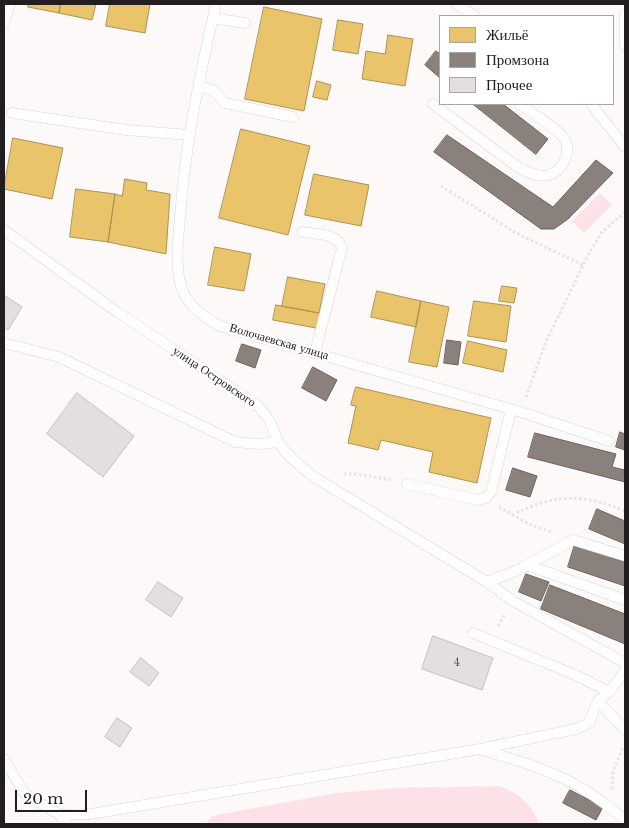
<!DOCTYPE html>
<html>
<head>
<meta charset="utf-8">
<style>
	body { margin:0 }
	#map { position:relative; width:629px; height:828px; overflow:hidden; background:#fdf9f9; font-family:"Libre Baskerville",serif }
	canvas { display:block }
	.frame { position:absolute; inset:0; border:5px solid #221d1e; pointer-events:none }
	.legend { position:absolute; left:439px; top:15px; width:175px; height:90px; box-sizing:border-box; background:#fff; border:1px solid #a7a5a5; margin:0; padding:6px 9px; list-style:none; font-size:15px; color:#221d1e }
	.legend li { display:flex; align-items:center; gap:10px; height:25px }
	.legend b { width:25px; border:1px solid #a7a5a5 }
	.scale { position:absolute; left:15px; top:790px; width:72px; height:22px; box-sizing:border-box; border:2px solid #221d1e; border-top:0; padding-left:6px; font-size:15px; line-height:18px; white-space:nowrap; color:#221d1e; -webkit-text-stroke:4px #fff; paint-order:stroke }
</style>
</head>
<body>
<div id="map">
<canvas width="629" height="828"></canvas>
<div class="frame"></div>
<ul class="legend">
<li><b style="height:14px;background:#e9c46a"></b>Жильё</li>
<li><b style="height:14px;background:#8a817c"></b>Промзона</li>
<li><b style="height:14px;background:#e3dfdf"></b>Прочее</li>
</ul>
<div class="scale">20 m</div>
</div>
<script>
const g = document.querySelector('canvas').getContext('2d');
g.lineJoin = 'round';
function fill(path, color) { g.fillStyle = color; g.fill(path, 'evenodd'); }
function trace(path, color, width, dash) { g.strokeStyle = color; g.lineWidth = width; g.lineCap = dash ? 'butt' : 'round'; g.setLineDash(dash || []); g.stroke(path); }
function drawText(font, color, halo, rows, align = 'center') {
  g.font = font + ' "Libre Baskerville",serif'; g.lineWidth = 5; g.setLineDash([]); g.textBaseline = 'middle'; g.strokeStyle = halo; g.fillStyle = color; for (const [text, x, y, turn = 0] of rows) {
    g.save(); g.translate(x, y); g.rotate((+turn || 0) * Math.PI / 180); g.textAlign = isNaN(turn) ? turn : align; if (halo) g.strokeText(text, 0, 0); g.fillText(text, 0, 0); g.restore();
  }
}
const green = new Path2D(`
	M600,193l12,12 -28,28 -12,-12z
	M500,786c18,7 33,19 39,38h-331l-1,-2 5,-6 124,-23 60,-5z`);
const homes = new Path2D(`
	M29,4h32l-2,9 -31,-6z
	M61,4h35l-4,16 -33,-7z
	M110,4h40l-5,29 -39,-7z
	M264,7l58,12 -18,92 -59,-12z
	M338,20l25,4 -5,30 -25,-4z
	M388,35l25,4 -8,47 -43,-7 4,-28 19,3z
	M317,81l14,4 -4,15 -14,-3z
	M241,129l69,17 -22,89 -69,-17z
	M13,138l50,10 -11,51 -48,-10z
	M314,174l55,11 -8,41 -56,-11z
	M125,179l22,4 -1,7 24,4 -4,60 -58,-12 7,-48 7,2z
	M76,189l39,5 -7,48 -38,-5z
	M215,247l36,7 -7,37 -36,-6z
	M288,277l37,7 -6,29 -37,-7z
	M502,286l15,2 -3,15 -15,-2z
	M377,291l44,10 -5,26 -45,-10z
	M421,301l28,6 -12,60 -28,-5z
	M474,301l37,5 -5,36 -38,-6z
	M276,305l48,9 -3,15 -48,-9z
	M468,341l39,9 -4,22 -40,-9z
	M356,387l135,31 -14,65 -48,-11 4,-20 -52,-12 -3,10 -30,-7 8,-37 -5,-1z`);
const industry = new Path2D(`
	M436,51l4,3v24l-15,-13z
	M473,104h30l45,35 -12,15z
	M447,135l106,72 43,-47 17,13 -45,46 -14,10h-13l-107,-77z
	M447,340l14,2 -3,23 -14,-2z
	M242,344l19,6 -6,18 -19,-7z
	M313,367l24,13 -11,21 -24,-13z
	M620,432l5,2v16l-9,-3z
	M535,433l81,21 -4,13 13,3v12l-97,-25z
	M513,468l24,8 -7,21 -24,-7z
	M597,509l28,12v23l-36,-15z
	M575,544l50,18v24l-57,-19z
	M526,574l23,8 -8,19 -22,-9z
	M550,585l75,29v30l-84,-35z
	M570,790l33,17 -7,13 -33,-17z`);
const building = new Path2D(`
	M4,295l18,12 -14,23 -4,-3z
	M77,393l57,43 -31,41 -56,-43z
	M158,582l25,16 -12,19 -25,-17z
	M433,636l60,22 -11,32 -60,-21z
	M141,658l18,15 -10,13 -19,-14z
	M117,718l15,10 -12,19 -15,-10z`);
const path = new Path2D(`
	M441,186l75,47 67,32
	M526,397l19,-53 43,-89 14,-23 23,-20
	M344,474h12l36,6
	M499,507l32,18 21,7
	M512,515c42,-21 70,-22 113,-4
	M498,626l7,-12
	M612,789l1,-18 10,-24`);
const service = new Path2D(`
	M216,4c-16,70 -31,141 -36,214 -2,21 -5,47 1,68 6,20 22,30 39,40l301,86 88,29
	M456,4l19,12
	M625,15v31
	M213,18l32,5
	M4,24l6,-20
	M199,86l14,4 12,13 68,14
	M433,104l86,64c8,4 20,10 30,7 14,-4 24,-25 14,-38 -10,-12 -30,-23 -43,-33
	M591,104l34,43
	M12,113l114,17 63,5
	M4,230l113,82 140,93c15,17 13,17 21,36 5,12 26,28 36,36l173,105 26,19 112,62
	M302,232c14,2 35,1 40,16l-27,104
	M4,343l55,14 176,85 24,2 19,-2
	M407,484l72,16 8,-3 4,-5 20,-82
	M527,565l98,35
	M487,582l29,-11 57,-31 52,16
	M473,633l107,44 29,15
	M598,701l27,29
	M482,750c42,12 83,24 119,51 9,6 16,13 24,19
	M4,759l20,34 36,22
	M66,824l-6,-9 31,-1 389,-65 96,-20 13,-6 9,-22 11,-9 16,-21`);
const numberNames = [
	["4",457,663]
];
const streetNames = [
	["Волочаевская улица",279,342,16],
	["улица Островского",214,377,34]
];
fill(green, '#fce2e6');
fill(homes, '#e9c46a');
trace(homes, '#ad9253', 1);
fill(industry, '#8a817c');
trace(industry, '#6b6360', 1);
fill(building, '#e3dfdf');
trace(building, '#c4c0c0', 1);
trace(service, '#dad5d6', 11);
trace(path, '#e4e4e4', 3, [2.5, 2.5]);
trace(service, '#fffefe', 10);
drawText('10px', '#545050', null, numberNames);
drawText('12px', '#221d1e', '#fff', streetNames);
</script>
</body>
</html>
